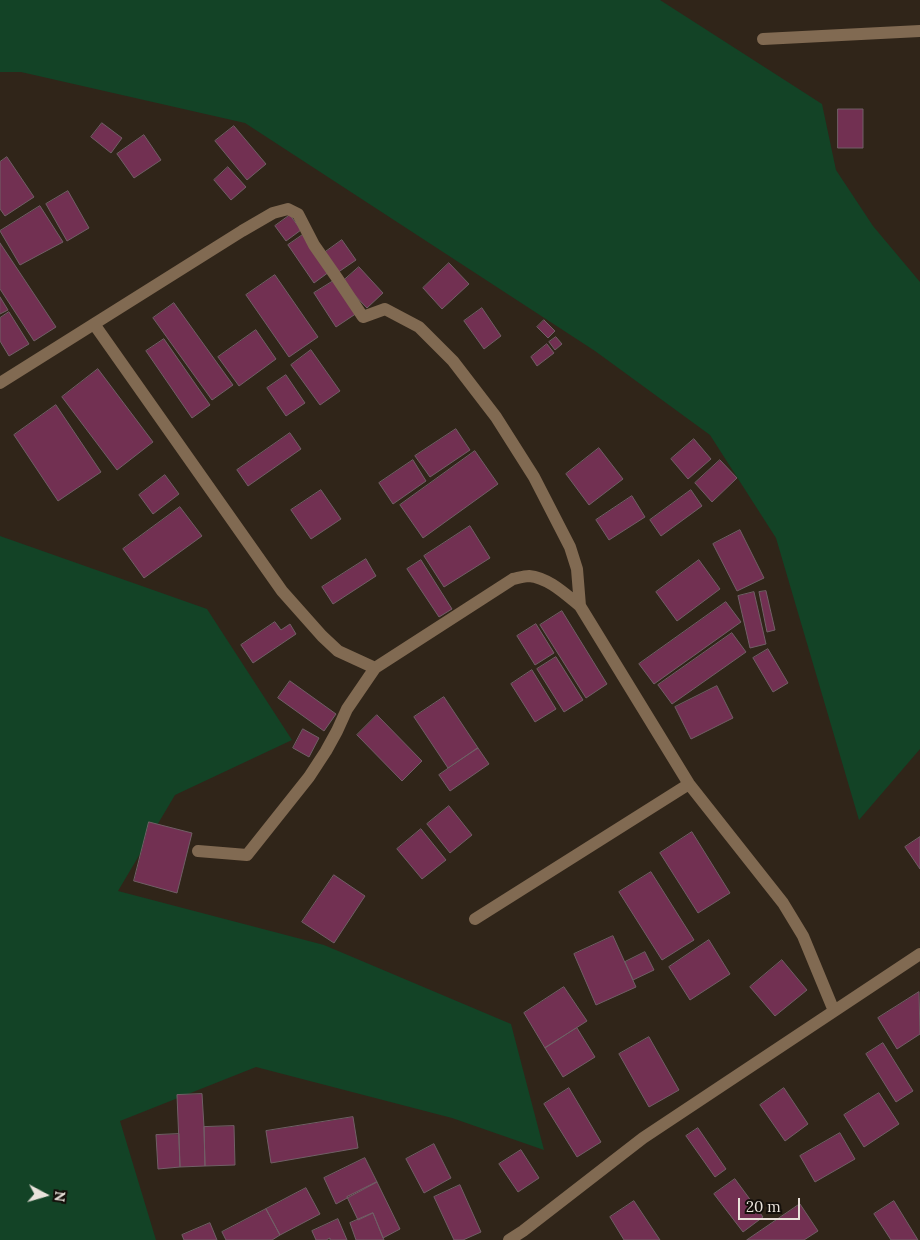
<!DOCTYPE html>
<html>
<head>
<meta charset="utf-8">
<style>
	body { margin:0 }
	#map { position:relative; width:920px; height:1240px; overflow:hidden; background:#302519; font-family:Lora,serif }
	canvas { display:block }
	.north { position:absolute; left:20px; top:1170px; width:50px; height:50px; -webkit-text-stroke:4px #140f0a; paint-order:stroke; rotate:96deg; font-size:14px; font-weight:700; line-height:20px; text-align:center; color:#e9e2db }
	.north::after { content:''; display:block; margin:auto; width:18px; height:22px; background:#e9e2db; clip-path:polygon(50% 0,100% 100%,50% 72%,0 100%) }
	.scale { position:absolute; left:738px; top:1198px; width:62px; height:22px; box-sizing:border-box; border:2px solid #e9e2db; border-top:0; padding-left:6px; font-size:15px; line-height:18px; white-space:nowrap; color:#e9e2db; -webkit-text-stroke:4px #140f0a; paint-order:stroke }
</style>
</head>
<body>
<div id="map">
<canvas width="920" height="1240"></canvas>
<div class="north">N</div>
<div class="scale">20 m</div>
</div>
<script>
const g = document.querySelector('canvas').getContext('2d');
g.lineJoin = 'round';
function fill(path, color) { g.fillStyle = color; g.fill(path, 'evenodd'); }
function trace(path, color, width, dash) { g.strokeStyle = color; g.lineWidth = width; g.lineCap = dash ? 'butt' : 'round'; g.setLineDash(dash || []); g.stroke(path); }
const green = new Path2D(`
	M0,0h660l162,104 14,66 37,56 47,56v467l-61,71 -83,-282 -66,-103 -115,-84 -350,-228 -224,-51h-21z
	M0,536l207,73 85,131 -117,55 -57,96 206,54 187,79 33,126 -92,-32 -196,-51 -136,54 36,119h-156z`);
const building = new Path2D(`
	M838,109h25v39h-25z
	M102,123l20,15 -11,15 -20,-16z
	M234,126l32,38 -19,16 -32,-39z
	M144,135l17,25 -27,18 -17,-24z
	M7,157l27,40 -29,19 -5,-7v-47z
	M228,167l18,20 -15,13 -17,-20z
	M68,191l21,37 -22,13 -21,-37z
	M40,206l23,36 -43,23 -20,-34z
	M290,215l11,15 -15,11 -11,-15z
	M304,234l25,38 -15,11 -26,-38z
	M342,240l14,20 -19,13 -13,-20z
	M0,243l56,84 -22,14 -34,-52z
	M449,263l20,21 -27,25 -19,-21z
	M359,267l24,26 -16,15 -25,-26z
	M275,275l43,62 -29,20 -43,-62z
	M335,280l22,33 -21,14 -22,-34z
	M0,297l8,13 -8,4z
	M174,303l59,82 -21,15 -59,-82z
	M482,308l19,28 -17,13 -20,-28z
	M9,312l20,32 -20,12 -9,-15v-23z
	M544,320l11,11 -7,7 -11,-11z
	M256,330l20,29 -37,27 -21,-29z
	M556,337l6,7 -7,6 -6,-8z
	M164,339l46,66 -18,13 -46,-67z
	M547,344l7,9 -17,13 -6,-9z
	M311,350l29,41 -20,14 -29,-40z
	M98,369l55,73 -36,28 -55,-73z
	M286,375l19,28 -19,13 -19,-28z
	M56,405l45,67 -43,29 -44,-66z
	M456,429l14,21 -40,27 -15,-21z
	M290,433l11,16 -53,37 -11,-16z
	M694,439l17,20 -23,20 -17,-20z
	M599,448l24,31 -34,26 -23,-31z
	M475,451l23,33 -75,54 -23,-33z
	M413,460l13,21 -33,23 -14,-21z
	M720,460l17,18 -25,24 -17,-19z
	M165,475l14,19 -26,20 -14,-19z
	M321,490l20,29 -30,20 -20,-29z
	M691,490l11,16 -41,30 -11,-16z
	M632,496l13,21 -36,23 -13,-20z
	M180,507l22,29 -58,42 -21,-29z
	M470,526l20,32 -46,29 -20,-31z
	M740,530l24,48 -27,13 -24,-47z
	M366,559l10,17 -43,28 -11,-17z
	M421,560l31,49 -13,8 -32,-48z
	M699,560l21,29 -43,32 -21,-29z
	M766,591l9,39 -8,2 -8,-40z
	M754,592l12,52 -16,4 -12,-52z
	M726,602l15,20 -87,62 -15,-20z
	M562,611l45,73 -21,14 -46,-73z
	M275,622l6,8 9,-6 6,10 -43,29 -12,-18z
	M536,624l18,29 -19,12 -18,-29z
	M732,633l14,19 -74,52 -14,-19z
	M768,649l20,34 -15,9 -20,-34z
	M556,657l27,43 -19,12 -27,-43z
	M532,670l24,39 -21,13 -24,-38z
	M290,681l46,33 -12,17 -46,-33z
	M717,686l16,32 -42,21 -16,-32z
	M444,697l34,51 -30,20 -34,-51z
	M377,715l45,46 -20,20 -45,-46z
	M303,729l16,9 -10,19 -16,-9z
	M478,748l11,16 -39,27 -11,-16z
	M449,806l23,29 -22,18 -23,-29z
	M149,822l43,11 -15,60 -43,-12z
	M421,829l25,31 -24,19 -25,-30z
	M692,832l38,61 -32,20 -38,-60z
	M920,837v32l-15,-22z
	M651,872l43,68 -32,20 -43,-68z
	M334,875l31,21 -31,47 -32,-21z
	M613,936l23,51 -40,18 -22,-51z
	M709,940l21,34 -40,26 -21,-33z
	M645,952l9,18 -21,10 -8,-18z
	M782,960l25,30 -32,26 -25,-29z
	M564,987l23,34 -42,27 -21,-35z
	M919,992l1,42 -23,15 -19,-31z
	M577,1028l18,29 -32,20 -18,-29z
	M649,1037l30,53 -30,17 -30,-53z
	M883,1043l30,48 -17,11 -30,-48z
	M569,1088l32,54 -24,15 -33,-53z
	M784,1088l24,36 -23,17 -25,-36z
	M879,1093l20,31 -35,23 -20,-32z
	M202,1094l2,33 1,39 -25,1 -3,-72z
	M353,1117l5,31 -87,15 -5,-32z
	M234,1126l1,39 -30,1 -1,-39z
	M698,1128l28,41 -11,8 -29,-41z
	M840,1133l15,26 -40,23 -15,-26z
	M179,1134l1,33 -22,2 -2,-34z
	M434,1144l17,34 -27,15 -18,-34z
	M521,1150l18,28 -21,14 -19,-28z
	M365,1158l12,24 -41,22 -12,-26z
	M735,1179l28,38 -20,15 -29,-38z
	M377,1182l23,47 -17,9 -10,-25 -15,7 -11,-23z
	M460,1185l21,47 -18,8h-9l-20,-43z
	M306,1188l14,26 -40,21 -14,-26z
	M634,1201l26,39h-36l-14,-23z
	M894,1201l24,39h-27l-17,-26z
	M800,1204l18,27 -14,9h-57z
	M266,1209l14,26 -8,5h-46l-4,-8z
	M373,1213l11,27h-28l-6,-17z
	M338,1219l9,21h-17v-2l-4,2h-10l-4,-9z
	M210,1223l7,17h-33l-2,-5z`);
const minor = new Path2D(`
	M763,39l157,-8
	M94,324l188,267 40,45 16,15 37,17
	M0,383l242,-152 31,-18 15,-4 10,5 16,31 23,33 26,39 22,-8 34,18 34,34 43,56 38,60 36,70 7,22 3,37 109,178 94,119 20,33 31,75
	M198,851l49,4 62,-78 17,-26 11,-20 10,-22 28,-41 138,-89c5,-1 11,-3 16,-3 20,2 36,18 51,30
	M475,919l214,-135
	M509,1240l14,-9 120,-93 277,-184`);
fill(green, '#134326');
fill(building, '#723052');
trace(building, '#715f66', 1);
trace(minor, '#816a52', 12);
</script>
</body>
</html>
